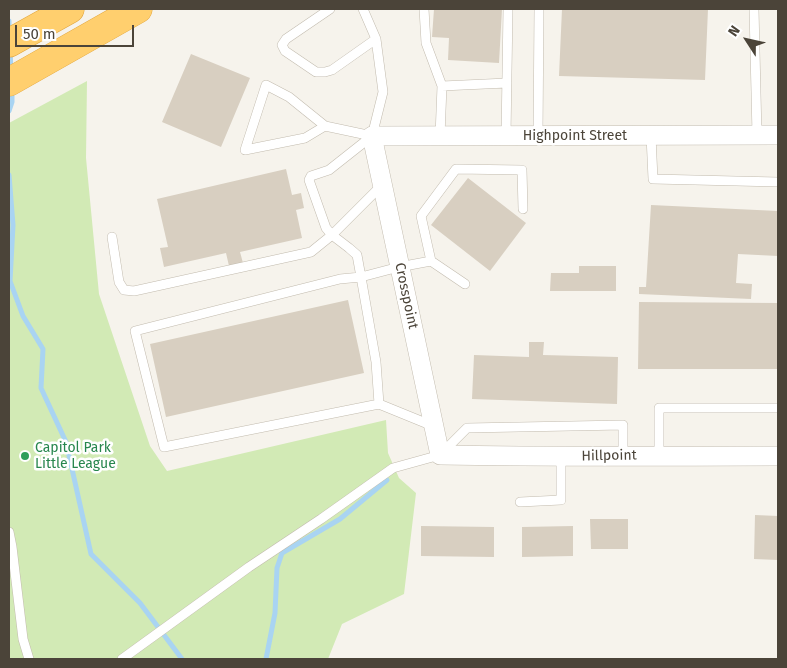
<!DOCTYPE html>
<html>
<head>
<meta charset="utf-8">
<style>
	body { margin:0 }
	#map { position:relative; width:787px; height:668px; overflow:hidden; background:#f6f3ec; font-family:"Fira Sans",sans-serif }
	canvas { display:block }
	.frame { position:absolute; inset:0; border:10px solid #4b4439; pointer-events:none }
	.north { position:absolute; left:722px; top:15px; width:50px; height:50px; -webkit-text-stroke:4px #fff; paint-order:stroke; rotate:305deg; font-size:14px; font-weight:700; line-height:20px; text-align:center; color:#4b4439 }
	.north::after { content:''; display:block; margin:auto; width:18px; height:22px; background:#4b4439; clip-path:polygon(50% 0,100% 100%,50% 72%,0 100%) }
	.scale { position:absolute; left:15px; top:25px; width:119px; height:22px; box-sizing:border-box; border:2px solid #4b4439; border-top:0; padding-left:6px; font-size:15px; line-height:18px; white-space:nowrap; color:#4b4439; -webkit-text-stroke:4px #fff; paint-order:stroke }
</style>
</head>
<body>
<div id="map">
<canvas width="787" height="668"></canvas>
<div class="frame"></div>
<div class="north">N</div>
<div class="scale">50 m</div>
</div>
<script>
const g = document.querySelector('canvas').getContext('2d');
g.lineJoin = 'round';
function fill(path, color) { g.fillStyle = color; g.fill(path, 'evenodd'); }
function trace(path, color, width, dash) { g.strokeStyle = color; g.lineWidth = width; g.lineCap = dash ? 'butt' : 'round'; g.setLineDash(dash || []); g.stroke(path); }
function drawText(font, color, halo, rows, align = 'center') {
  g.font = font + ' "Fira Sans",sans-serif'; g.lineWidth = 5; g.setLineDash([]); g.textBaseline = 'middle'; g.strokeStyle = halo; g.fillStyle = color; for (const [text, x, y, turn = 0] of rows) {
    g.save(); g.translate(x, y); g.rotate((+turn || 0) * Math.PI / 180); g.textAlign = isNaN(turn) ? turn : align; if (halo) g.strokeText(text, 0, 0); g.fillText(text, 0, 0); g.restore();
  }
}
const green = new Path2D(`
	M87,81l-1,77 13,136 51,152 17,25 219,-51 2,33 11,25 17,15 -12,101 -62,30 -14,35h-319v-536z`);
const stream = new Path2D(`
	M9,21v12
	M10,51l1,19
	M9,111l3,-9v-13
	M9,175l4,50 -3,56 13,35 20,33 -2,39 25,54 25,112 49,49 42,56
	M266,659l9,-46 2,-45 5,-15 58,-34 47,-39`);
const building = new Path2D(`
	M434,9h68l-3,54 -51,-3 1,-22 -17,-1z
	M562,9h146l-3,71 -146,-4z
	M191,54l59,24 -29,69 -59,-25z
	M286,169l6,26 9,-2 3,15 -8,2 6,28 -62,14 3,11 -14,3 -3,-13 -62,14 -4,-19 8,-1 -11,-48z
	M468,178l58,45 -36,48 -59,-46z
	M651,205l127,6v45l-40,-2 -2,29 16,1 -1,15 -112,-5v-7h7z
	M579,266h37v25h-66l1,-18h28z
	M348,300l16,73 -198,44 -16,-73z
	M639,302l139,1v66h-140z
	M529,342h15l-1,13 75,2 -1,47 -145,-5 2,-44 55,2z
	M755,515l23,1v44l-24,-1z
	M590,519h38v30h-37z
	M421,526l73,1v30l-73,-1z
	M573,526v30l-51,1v-30z`);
const lane = new Path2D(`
	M330,9l-44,30 -4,6 3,6 31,21h9l7,-2 44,-31
	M363,9l13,30 7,53 -11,44 -43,34 -18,6 -2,4 17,48 6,7 17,13 8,7 4,22 -21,2 -205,52 29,116 215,-43
	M424,9l2,34 16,43 -2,50
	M754,9l3,126
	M442,86l65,-3
	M325,126l-20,12 -60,12 21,-65 23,12 36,29 47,10
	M506,136l2,-127
	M538,136l1,-127
	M651,136l2,43 125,3
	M112,237l7,45 5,8 10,1 177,-39 21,-17 50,-50
	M431,261l-10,-45 35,-47 66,1 1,39
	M433,426l-54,-22 -3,-42 -15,-85 38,-10 32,-6 34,23
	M659,456v-48h119
	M520,502l41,-2v-43
	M9,532l3,15 11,92 6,20
	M122,659l127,-92 72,-48 72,-51 47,-13 27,-27 156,-3v31`);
const street = new Path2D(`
	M778,135l-406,1 68,319c112,2 225,1 338,1`);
const highway = new Path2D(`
	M9,43l61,-34
	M9,82l129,-73`);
const markers = [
	[25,456,5,"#2e9e5b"]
];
const streetNames = [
	["Highpoint Street",575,136],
	["Crosspoint",406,296,78],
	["Hillpoint",609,456,-1]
];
const leisureNames = [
	["Capitol Park",35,448],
	["Little League",35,464]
];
fill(green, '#d2eab5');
trace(stream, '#a9d4f2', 5);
fill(building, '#d8cfc1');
trace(lane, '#c2bbae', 10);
trace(street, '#c2bbae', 20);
trace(highway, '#e0a43c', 29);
trace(lane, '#fff', 9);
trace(street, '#fff', 19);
trace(highway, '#ffcf6e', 28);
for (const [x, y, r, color] of markers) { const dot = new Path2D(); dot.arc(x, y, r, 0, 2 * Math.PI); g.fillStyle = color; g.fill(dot); trace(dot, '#fff', 2); }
drawText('14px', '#4b4439', '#fff', streetNames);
drawText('14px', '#27864d', '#fff', leisureNames, 'left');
</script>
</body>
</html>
